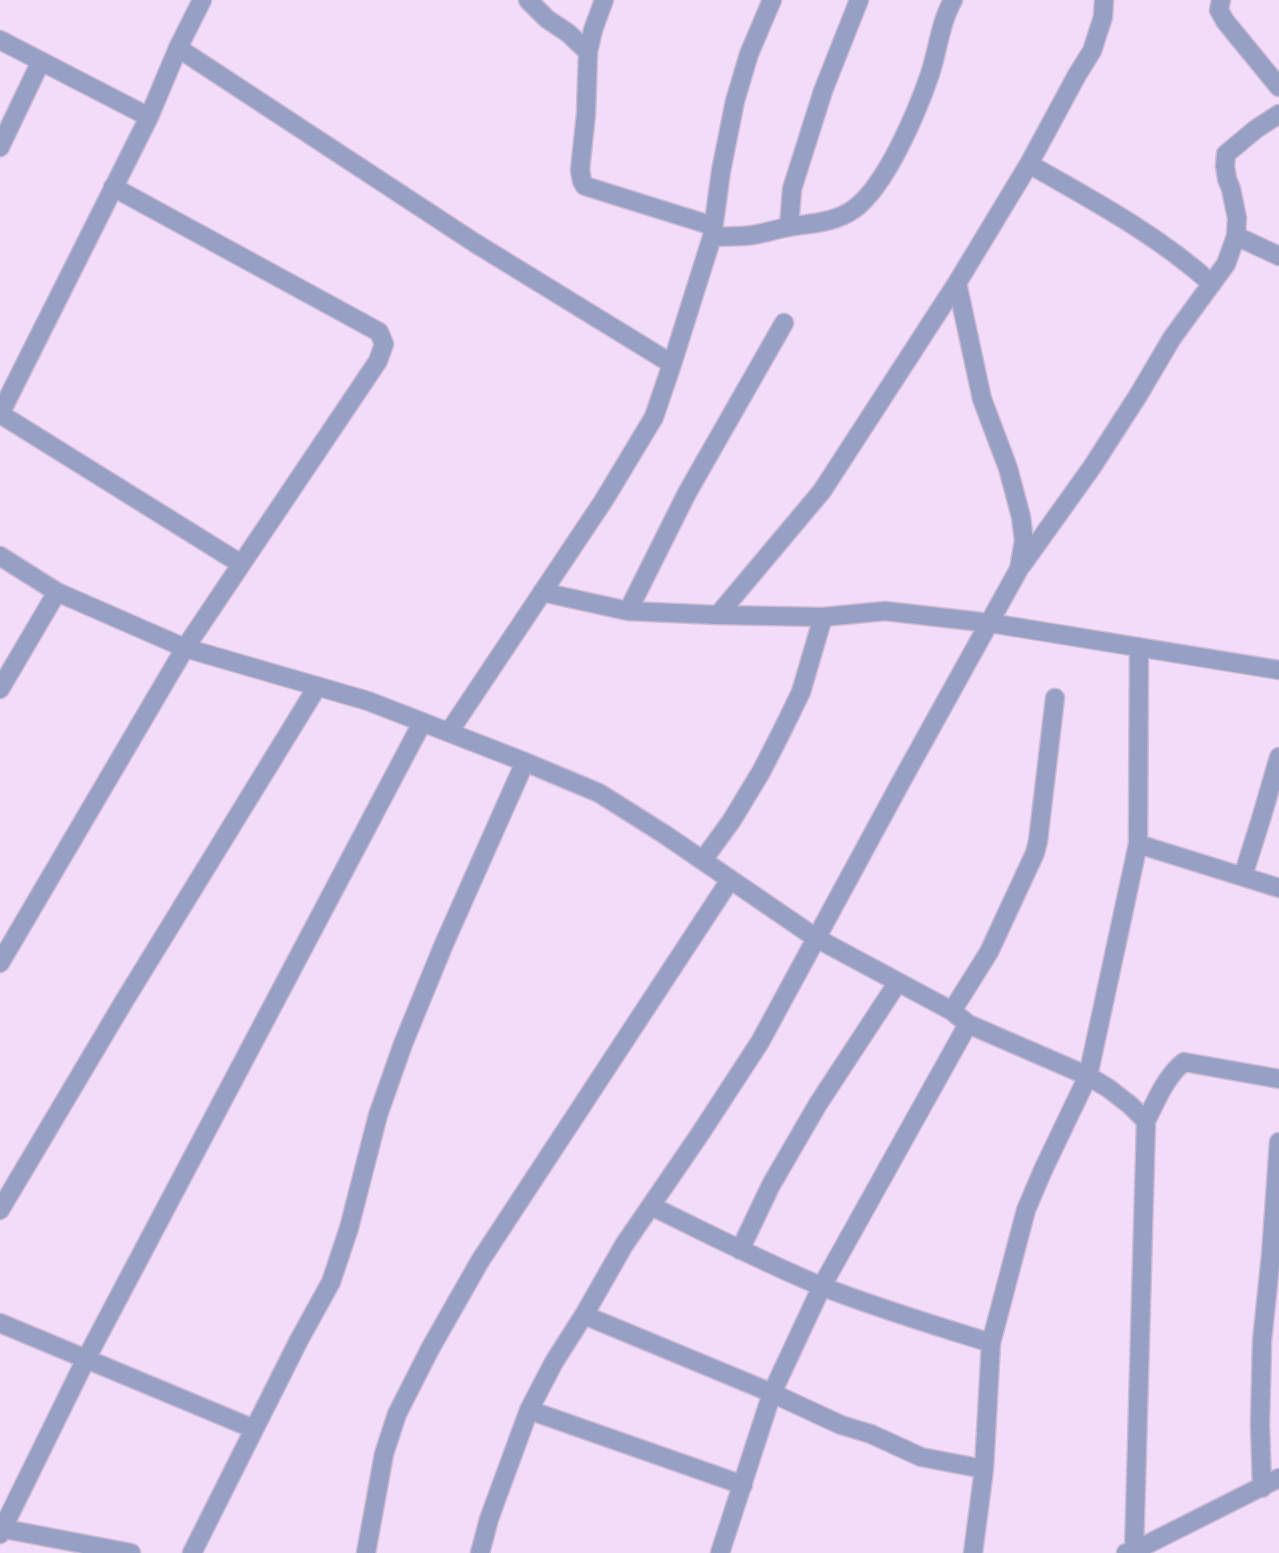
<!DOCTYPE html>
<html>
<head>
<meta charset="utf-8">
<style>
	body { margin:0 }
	canvas { display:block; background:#f3dbfa }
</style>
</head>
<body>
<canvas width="1279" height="1553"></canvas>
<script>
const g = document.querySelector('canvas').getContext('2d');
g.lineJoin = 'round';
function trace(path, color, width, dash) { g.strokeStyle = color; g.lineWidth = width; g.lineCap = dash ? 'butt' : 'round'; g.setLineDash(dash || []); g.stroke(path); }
const minor = new Path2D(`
	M528,0l19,19 21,14 20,19
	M604,0l-11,30 -5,22 -2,62 -6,56 2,11 3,5 128,40
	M1221,0l-2,10 6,11 54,66
	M0,40l149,77
	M178,48l297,195 197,121
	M0,147l41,-86
	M1029,164c63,36 129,71 183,120
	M789,227l3,-38 31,-98 36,-91
	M1236,236l43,20
	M712,237c13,-1 27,0 41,-2 12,-2 24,-6 36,-8 22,-4 46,-4 65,-18 32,-23 63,-97 76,-135 8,-24 10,-51 23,-74
	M0,414l149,-297 29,-69 24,-48
	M0,414l241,150
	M0,556l57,36 128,56 183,53 157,61 74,31 65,41 152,104 136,73 16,13 120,52 20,12 22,17 16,16 -12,432
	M1022,565l70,-98 47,-73 33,-56 54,-74 10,-28 1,-18 -6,-29 -4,-10 -2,-13 1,-12 30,-25 23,-15
	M542,592l86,19 90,4 105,2 62,-6 105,12 289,47
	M628,611l59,-118 97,-170
	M718,615l104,-124 135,-208 72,-119 48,-89 15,-24 11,-34 1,-17
	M0,689l57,-97
	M449,732l155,-232 50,-83 18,-53 40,-127 9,-66 14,-70 14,-47 23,-54
	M1138,844l141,44
	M703,860l29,-40 29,-48 21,-41 19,-39 22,-75
	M1243,876l18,-57 18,-62
	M0,963l185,-315 193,-287 6,-17 -5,-12 -266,-145
	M952,1011l37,-59 46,-99 3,-12 17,-143
	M1146,1121c10,-20 20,-45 38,-59l95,17
	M651,1206c56,27 112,56 170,80 55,22 113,39 170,57
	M0,1210l123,-207 194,-316
	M740,1250l31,-65 47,-81 80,-122
	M584,1315l188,78 69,32 30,9 50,23 63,12
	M0,1323l254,106
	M529,1410l214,75
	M1262,1488l-2,-64 2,-83 9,-86 8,-113
	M0,1528l131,25
	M0,1534l86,-175 336,-636
	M192,1553l107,-213 32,-58 18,-54 29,-113 25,-71 41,-100 81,-182
	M366,1553l18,-99 13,-40 33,-65 50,-88 250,-381
	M480,1553l9,-34 40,-109 25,-48 30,-47 40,-70 76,-111 60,-92 141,-260 118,-213 5,-28 -3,-24 -13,-49 -26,-69 -25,-116
	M720,1553l52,-160 50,-107 146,-262
	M973,1553l11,-84 7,-126 35,-133 17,-40 45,-94 50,-232 1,-197
	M1126,1553l8,-2 145,-73`);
trace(minor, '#cfbad5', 21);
trace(minor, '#96a0c4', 18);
</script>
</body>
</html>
